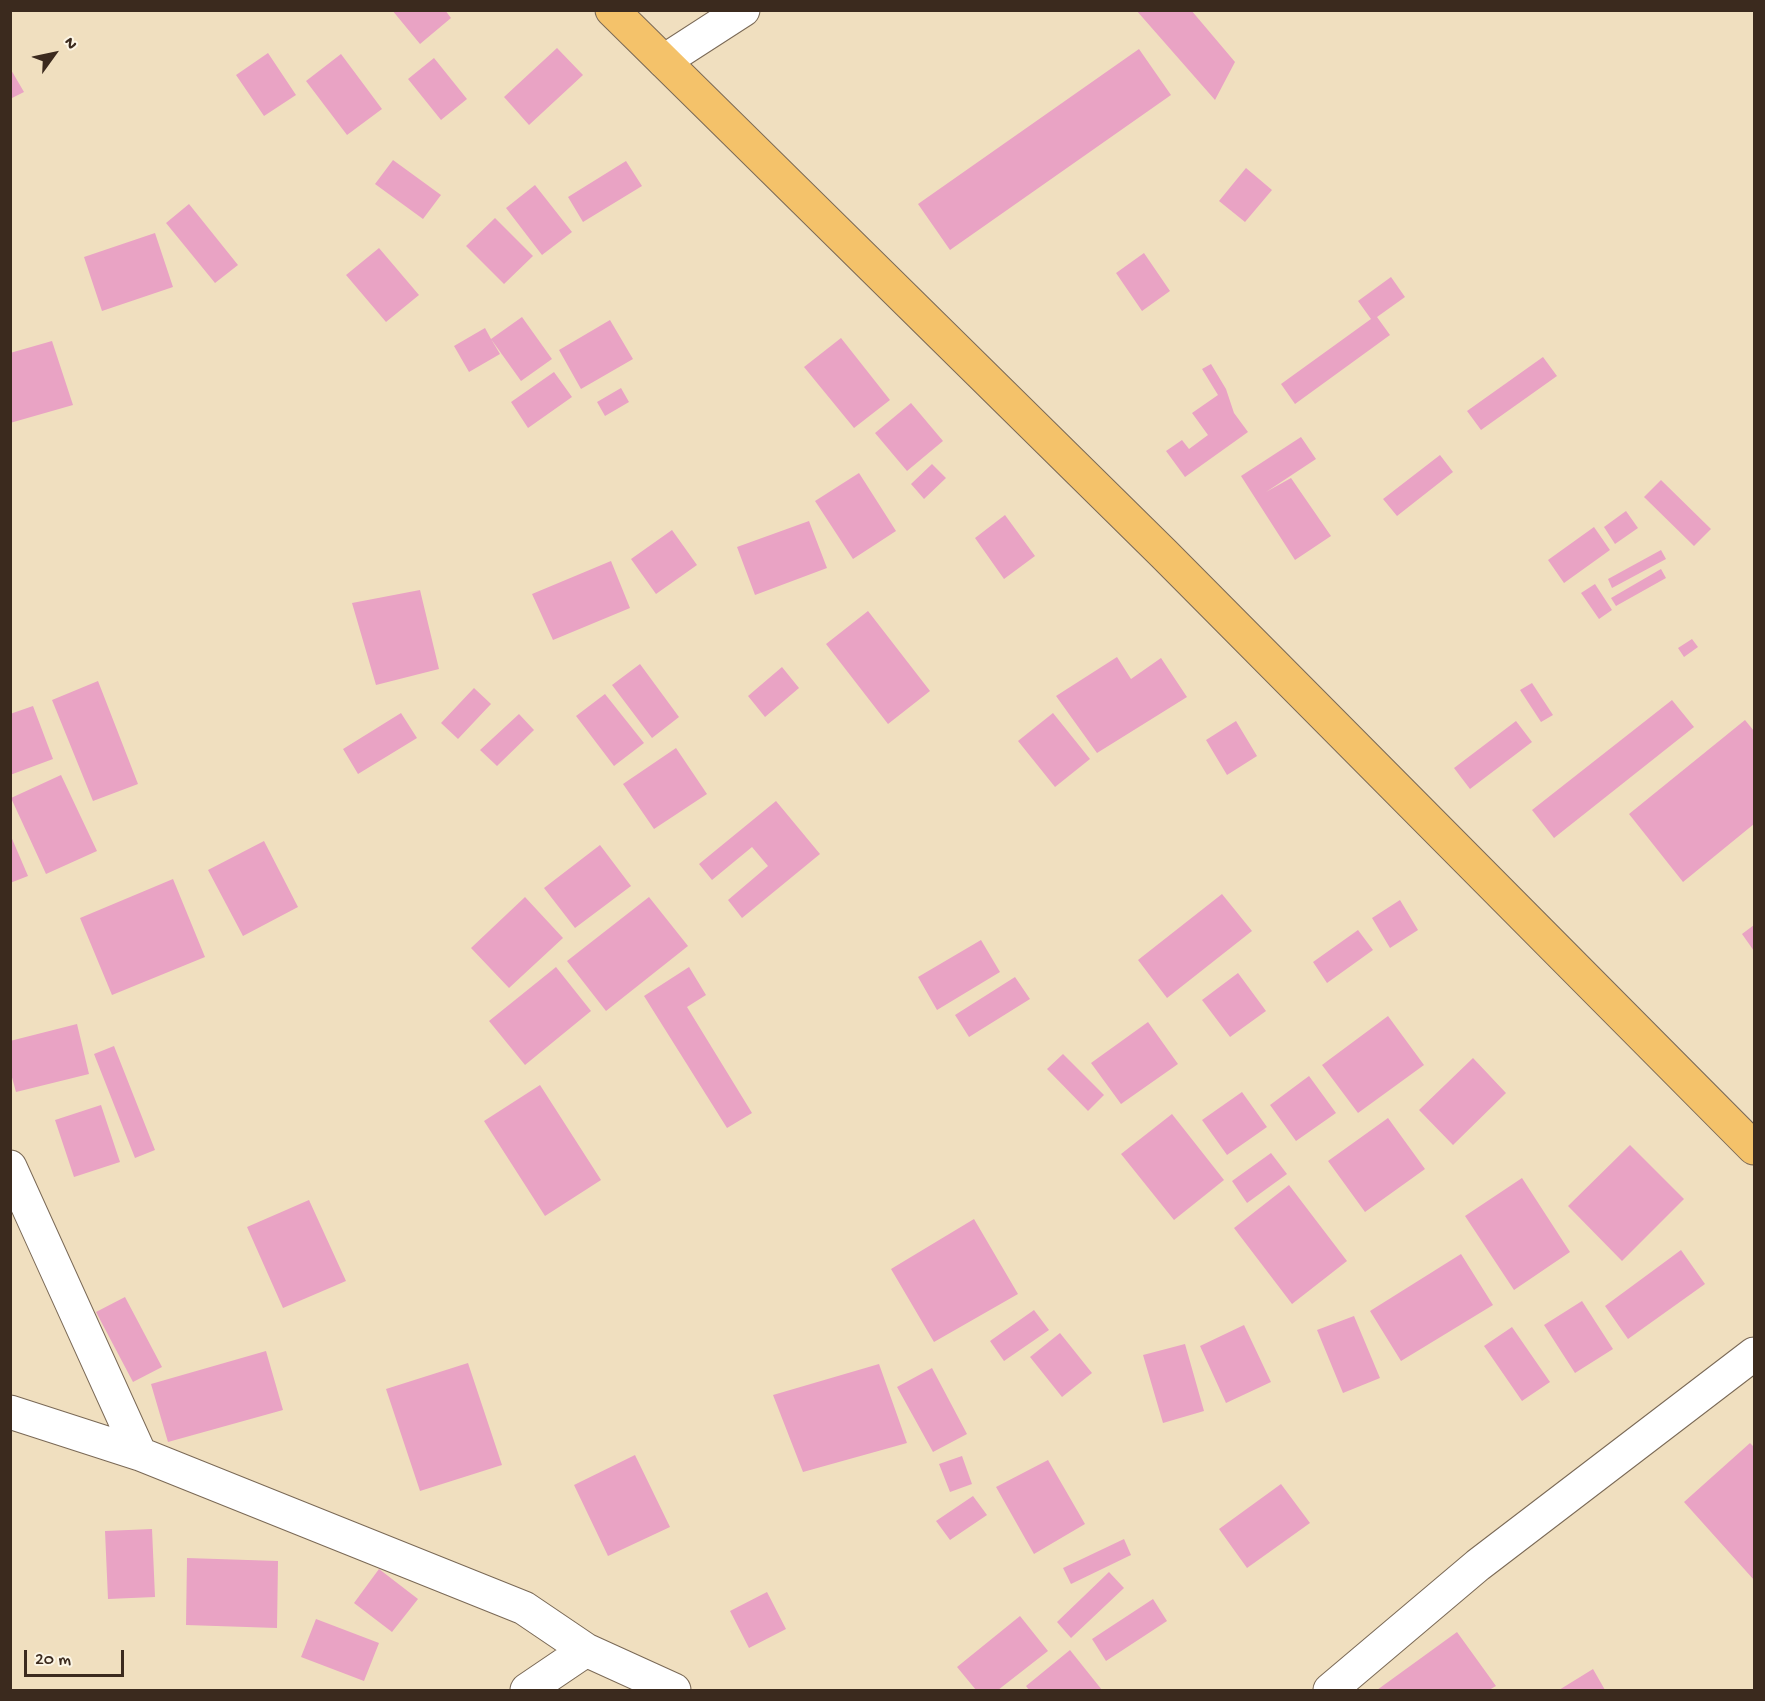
<!DOCTYPE html>
<html>
<head>
<meta charset="utf-8">
<style>
	body { margin:0 }
	#map { position:relative; width:1765px; height:1701px; overflow:hidden; background:#f0dfbf; font-family:"Gochi Hand",sans-serif }
	canvas { display:block }
	.frame { position:absolute; inset:0; border:12px solid #3b2a1e; pointer-events:none }
	.north { position:absolute; left:24px; top:24px; width:60px; height:60px; -webkit-text-stroke:4px #fcf5e5; paint-order:stroke; rotate:57deg; font-size:16px; font-weight:700; line-height:24px; text-align:center; color:#3b2a1e }
	.north::after { content:''; display:block; margin:auto; width:21px; height:27px; background:#3b2a1e; clip-path:polygon(50% 0,100% 100%,50% 72%,0 100%) }
	.scale { position:absolute; left:24px; top:1650px; width:100px; height:27px; box-sizing:border-box; border:3px solid #3b2a1e; border-top:0; padding-left:8px; font-size:18px; line-height:21px; white-space:nowrap; color:#3b2a1e; -webkit-text-stroke:4px #fcf5e5; paint-order:stroke }
</style>
</head>
<body>
<div id="map">
<canvas width="1765" height="1701"></canvas>
<div class="frame"></div>
<div class="north">N</div>
<div class="scale">20 m</div>
</div>
<script>
const g = document.querySelector('canvas').getContext('2d');
g.lineJoin = 'round';
function fill(path, color) { g.fillStyle = color; g.fill(path, 'evenodd'); }
function trace(path, color, width, dash) { g.strokeStyle = color; g.lineWidth = width; g.lineCap = dash ? 'butt' : 'round'; g.setLineDash(dash || []); g.stroke(path); }
const building = new Path2D(`
	M392,10h53l6,8 -31,26z
	M1136,10h55l44,52 -20,38z
	M557,48l26,27 -54,50 -25,-28z
	M1139,49l32,46 -221,155 -32,-46z
	M268,53l28,42 -32,21 -28,-41z
	M341,54l41,55 -35,26 -41,-54z
	M434,58l33,41 -26,21 -33,-41z
	M10,68l14,24 -14,7z
	M393,160l48,35 -18,24 -48,-35z
	M626,161l16,25 -59,36 -15,-25z
	M1246,168l26,22 -27,32 -26,-21z
	M535,185l37,47 -30,23 -36,-47z
	M189,204l49,61 -23,18 -49,-60z
	M495,218l38,38 -29,28 -38,-38z
	M155,233l18,54 -71,24 -18,-54z
	M379,248l40,47 -33,27 -40,-47z
	M1144,253l26,38 -28,20 -26,-38z
	M1391,277l14,20 -28,20 13,18 -95,69 -14,-20 90,-65 -13,-18z
	M522,317l30,42 -31,22 -30,-42 9,15 -31,18 -15,-26 31,-18 6,11z
	M610,320l23,39 -52,30 -22,-39z
	M841,338l49,62 -36,28 -50,-61z
	M52,341l21,64 -63,18v-70z
	M1543,357l14,19 -76,54 -14,-19z
	M1211,364l15,25 8,24 14,19 -63,45 -19,-26 16,-11 7,9 19,-14 -16,-22 26,-18 -16,-26z
	M554,372l18,25 -44,31 -17,-26z
	M621,388l8,14 -24,14 -8,-14z
	M911,403l32,38 -36,30 -32,-38z
	M1301,437l15,22 -50,33 25,-14 40,58 -36,24 -54,-84z
	M1440,455l13,17 -56,44 -14,-17z
	M932,464l14,14 -22,21 -13,-15z
	M859,473l37,58 -43,28 -38,-58z
	M1661,480l50,49 -17,17 -50,-49z
	M1626,511l12,17 -23,16 -11,-17z
	M1005,515l30,41 -31,23 -29,-41z
	M809,521l18,47 -72,27 -18,-48z
	M1594,527l16,23 -46,33 -16,-23z
	M672,530l25,35 -41,29 -25,-35z
	M1661,550l5,9 -54,29 -4,-9z
	M611,561l19,47 -77,32 -21,-46z
	M1661,569l5,9 -50,28 -5,-8z
	M1595,584l17,26 -13,9 -18,-26z
	M420,590l19,79 -63,16 -24,-82z
	M868,611l62,80 -42,33 -62,-80z
	M1692,639l6,8 -14,10 -6,-9z
	M1117,657l14,22 30,-21 26,39 -90,56 -41,-57z
	M640,664l39,53 -27,21 -40,-53z
	M782,667l17,21 -34,29 -17,-21z
	M98,681l40,103 -45,17 -41,-101z
	M1532,683l21,32 -12,7 -21,-32z
	M474,688l17,16 -33,35 -17,-16z
	M605,694l39,49 -30,23 -38,-50z
	M1672,700l22,27 -140,111 -22,-28z
	M33,706l20,53 -43,16v-61z
	M401,713l16,25 -59,36 -15,-25z
	M1053,713l37,46 -35,28 -37,-46z
	M519,714l15,16 -37,36 -17,-16z
	M1745,720l9,11v93l-71,58 -54,-68z
	M1236,721l21,35 -30,19 -21,-35z
	M1516,721l16,21 -62,47 -16,-21z
	M676,748l31,46 -53,35 -31,-45z
	M61,775l36,76 -51,23 -35,-76z
	M776,801l44,53 -78,64 -14,-18 40,-34 -16,-19 -40,33 -13,-16z
	M10,834l18,42 -18,7z
	M264,841l34,66 -55,29 -35,-66z
	M600,845l31,41 -56,42 -31,-40z
	M173,879l32,78 -93,38 -32,-77z
	M1222,894l30,37 -85,67 -29,-38z
	M525,897l38,41 -54,50 -38,-40z
	M649,897l39,49 -82,65 -39,-50z
	M1400,900l18,30 -28,18 -18,-30z
	M1754,925v26l-12,-17z
	M1358,930l15,20 -46,33 -14,-21z
	M981,940l19,32 -63,38 -19,-33z
	M556,967l35,44 -66,54 -36,-44z
	M689,967l17,28 -19,12 65,106 -25,15 -83,-132z
	M1238,973l28,38 -36,26 -28,-37z
	M1015,977l15,22 -61,38 -14,-22z
	M1388,1016l36,49 -66,48 -36,-48z
	M1148,1022l30,42 -57,40 -30,-41z
	M77,1024l12,50 -73,18 -6,-22v-29z
	M114,1046l41,104 -20,8 -41,-104z
	M1063,1054l41,41 -16,16 -41,-42z
	M1473,1058l33,35 -53,52 -34,-35z
	M1309,1076l27,37 -40,28 -26,-36z
	M540,1085l61,95 -56,36 -61,-95z
	M1242,1092l25,35 -40,28 -25,-35z
	M101,1105l19,57 -46,15 -19,-57z
	M1172,1114l52,66 -50,40 -53,-66z
	M1388,1118l37,51 -60,43 -37,-51z
	M1630,1145l54,54 -62,62 -54,-55z
	M1271,1153l16,21 -40,29 -15,-22z
	M1522,1178l48,74 -56,38 -49,-74z
	M1289,1185l58,76 -55,43 -58,-76z
	M309,1200l37,81 -63,27 -36,-81z
	M974,1219l44,75 -84,48 -43,-73z
	M1681,1250l24,34 -77,55 -23,-33z
	M1461,1254l32,51 -92,56 -31,-50z
	M125,1297l37,70 -29,15 -37,-70z
	M1582,1301l31,48 -38,24 -31,-48z
	M1034,1310l15,20 -45,31 -14,-20z
	M1354,1316l26,62 -37,15 -26,-63z
	M1244,1325l27,57 -45,21 -26,-57z
	M1512,1327l38,55 -28,19 -38,-55z
	M1060,1333l32,40 -30,24 -32,-40z
	M1185,1344l19,67 -41,12 -20,-68z
	M266,1351l17,59 -115,32 -17,-58z
	M468,1363l34,102 -82,26 -34,-102z
	M879,1364l28,79 -104,29 -30,-77z
	M932,1368l35,66 -34,18 -36,-65z
	M1750,1443l4,4v133l-70,-78z
	M635,1455l35,72 -62,29 -34,-71z
	M962,1456l10,28 -22,8 -11,-28z
	M1048,1460l37,64 -51,30 -38,-67z
	M1281,1484l29,39 -63,45 -28,-39z
	M973,1496l14,19 -37,25 -14,-19z
	M152,1529l3,68 -47,2 -3,-68z
	M1124,1539l7,16 -60,29 -8,-16z
	M187,1558l91,3 -1,67 -91,-3z
	M379,1569l39,30 -26,33 -38,-29z
	M1109,1572l15,16 -53,50 -14,-16z
	M767,1592l19,37 -37,19 -19,-37z
	M1153,1599l14,22 -61,40 -14,-22z
	M1020,1616l28,35 -50,39h-22l-19,-23z
	M316,1619l63,24 -15,38 -63,-24z
	M1457,1632l39,54 -7,4h-112z
	M1070,1650l32,40h-73l-3,-4z
	M1593,1669l12,21h-46z`);
const street = new Path2D(`
	M664,61l79,-51
	M10,1167l130,287
	M10,1412l130,42 384,154 62,42 88,40
	M527,1690l59,-40
	M1330,1690l148,-125 276,-211`);
const primary = new Path2D(`
	M612,10l552,544 590,594`);
fill(building, '#e9a3c4');
trace(street, '#7a6956', 35);
trace(primary, '#7a6956', 35);
trace(street, '#fff', 33);
trace(primary, '#f4c26a', 33);
</script>
</body>
</html>
